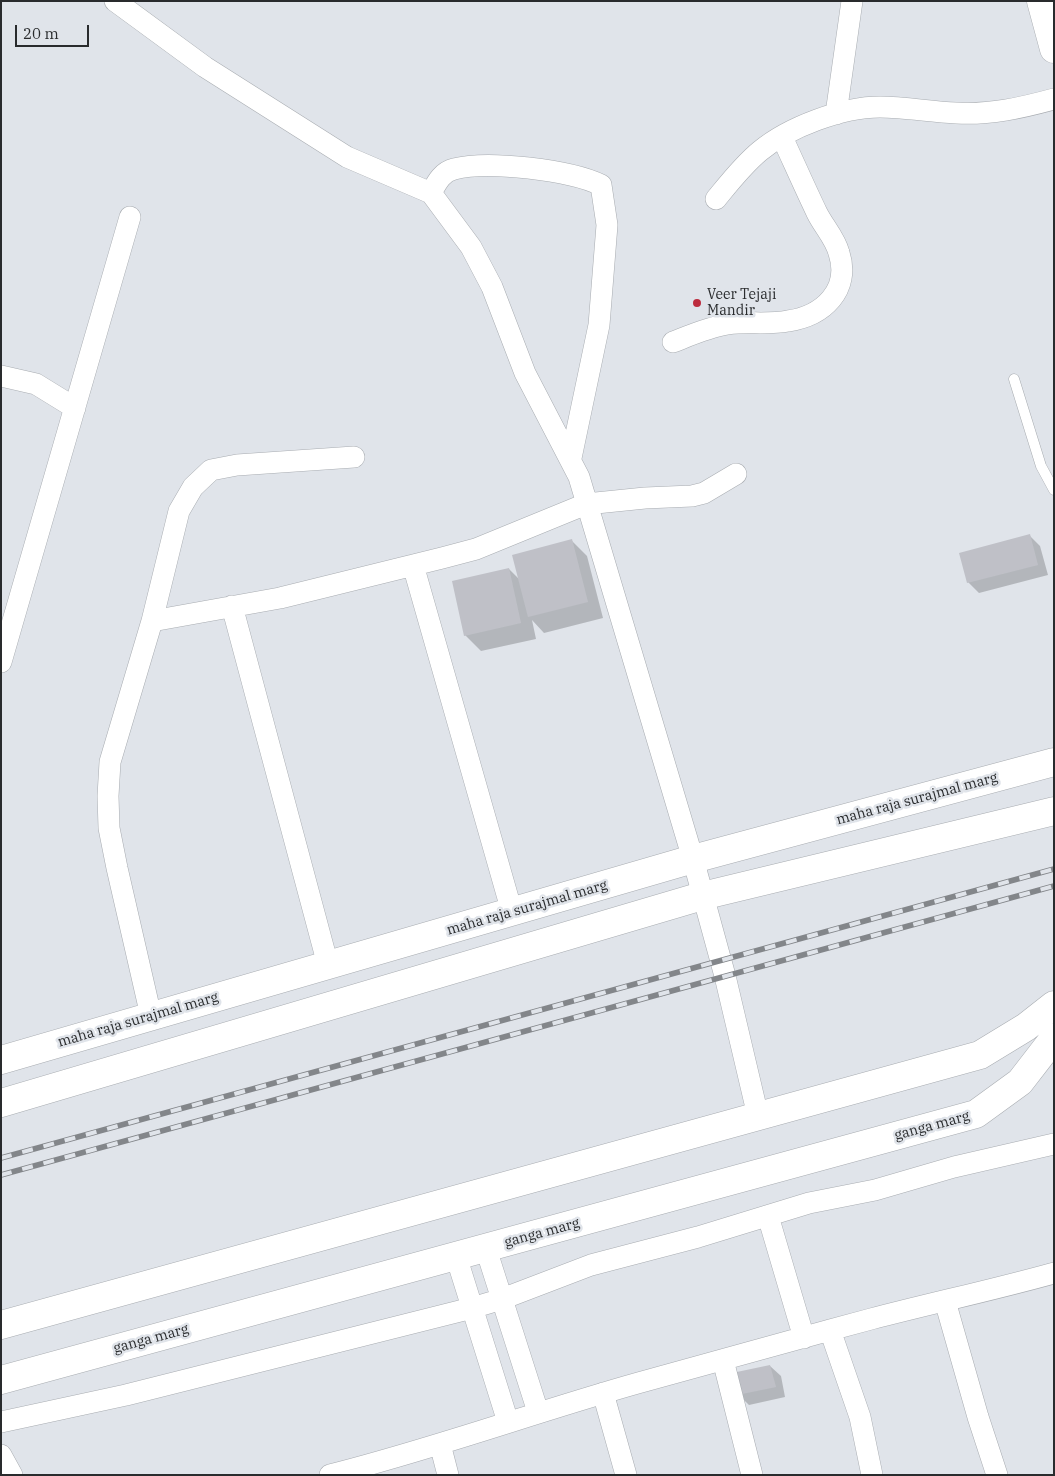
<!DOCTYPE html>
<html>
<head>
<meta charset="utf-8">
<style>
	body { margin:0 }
	#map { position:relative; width:1055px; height:1476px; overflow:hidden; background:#e0e4ea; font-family:"IBM Plex Serif",serif }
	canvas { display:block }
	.frame { position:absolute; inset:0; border:2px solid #292b2d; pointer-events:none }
	.scale { position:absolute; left:15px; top:25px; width:74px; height:22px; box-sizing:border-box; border:2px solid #292b2d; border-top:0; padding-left:6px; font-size:15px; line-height:18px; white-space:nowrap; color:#292b2d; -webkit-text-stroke:4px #e0e4ea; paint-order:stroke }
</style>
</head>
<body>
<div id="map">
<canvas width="1055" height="1476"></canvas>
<div class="frame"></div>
<div class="scale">20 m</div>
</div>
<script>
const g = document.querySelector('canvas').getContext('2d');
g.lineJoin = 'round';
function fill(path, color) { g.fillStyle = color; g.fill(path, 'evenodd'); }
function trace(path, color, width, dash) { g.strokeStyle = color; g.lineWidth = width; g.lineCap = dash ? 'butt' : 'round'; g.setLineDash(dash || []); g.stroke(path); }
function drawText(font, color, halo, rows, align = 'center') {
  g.font = font + ' "IBM Plex Serif",serif'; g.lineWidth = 5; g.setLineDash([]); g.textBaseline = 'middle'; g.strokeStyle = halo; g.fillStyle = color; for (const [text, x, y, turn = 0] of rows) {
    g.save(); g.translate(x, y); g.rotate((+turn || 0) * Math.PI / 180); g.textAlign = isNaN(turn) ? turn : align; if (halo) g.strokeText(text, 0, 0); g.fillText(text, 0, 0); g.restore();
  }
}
const shadow = new Path2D(`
	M1030,536l10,10 8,29 -69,18 -11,-11z
	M571,540l16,16 16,62 -59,15 -12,-13 4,19 -55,12 -16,-16 44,-66 10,10z
	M770,1366l11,10 4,21 -36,8 -10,-10z`);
const building = new Path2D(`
	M1030,534l8,31 -71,18 -8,-30z
	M572,539l16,63 -60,15 -16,-62z
	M509,568l12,55 -57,13 -12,-55z
	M770,1365l6,22 -39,8 -5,-22z`);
const lane = new Path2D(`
	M1014,379l27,87 13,24`);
const street = new Path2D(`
	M115,1l90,66 142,90 84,36 40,54 21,40 33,86 54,104 114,382 32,117 33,140
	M836,114l16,-113
	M431,193c6,-11 11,-21 23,-24 34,-9 116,1 147,16l6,40 -8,100 -28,133
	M716,199c14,-17 27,-34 44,-48 29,-24 82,-44 120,-44 25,0 51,5 76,6 34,2 65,-5 98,-14
	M673,342c18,-7 36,-15 55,-18 19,-3 40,1 60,-3 35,-5 63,-31 51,-68 -4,-15 -15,-26 -22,-40 -12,-25 -23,-50 -35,-76
	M1,376l35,8 39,24
	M413,565l99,347
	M232,606l96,359
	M152,621l128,-23 162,-40 34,-9 110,-45 59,-6 47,-2 12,-3 32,-19
	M1,662l129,-445
	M151,1016l-34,-148 -8,-40 -1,-32 2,-34 42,-141 27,-110 14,-24 18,-17 26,-5 117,-8
	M768,1216l36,122
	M486,1249l52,163
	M456,1256l52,166
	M945,1301l33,116 19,58
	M830,1330l30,87 12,58
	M723,1360l29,115
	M603,1393l23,82
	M1,1422l125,-27 346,-87 30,-9 89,-34 107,-28 111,-34 66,-13 79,-23 100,-23
	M440,1444l8,31
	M1,1455l11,20
	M330,1475c104,-26 205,-63 308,-92 77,-21 155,-43 233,-64 61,-16 122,-29 183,-46`);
const secondary = new Path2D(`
	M1041,1l13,48
	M1,1060l692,-201 361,-97
	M1,1103l701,-207 352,-85
	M1,1325l979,-270 46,-28 28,-22
	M1,1380l975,-266 44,-32 34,-44`);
const rail = new Path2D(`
	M1,1158l1053,-289
	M1,1175l1053,-289`);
const markers = [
	[697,303,5,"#bc2b3e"]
];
const poiNames = [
	["Veer Tejaji",707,295],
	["Mandir",707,311]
];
const streetNames = [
	["maha raja surajmal marg",917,799,-15],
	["maha raja surajmal marg",527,908,-16],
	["maha raja surajmal marg",138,1020,-16],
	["ganga marg",932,1126,-15],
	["ganga marg",542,1233,-15],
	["ganga marg",151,1339,-15]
];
fill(shadow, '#0003');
fill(building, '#bfc0c7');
trace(lane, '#a8acb1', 11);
trace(street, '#a8acb1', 22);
trace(secondary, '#a8acb1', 29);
trace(lane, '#fff', 10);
trace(street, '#fff', 21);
trace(secondary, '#fff', 28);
trace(rail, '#83868a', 5.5);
trace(rail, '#e0e4ea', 4, [11]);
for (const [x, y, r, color] of markers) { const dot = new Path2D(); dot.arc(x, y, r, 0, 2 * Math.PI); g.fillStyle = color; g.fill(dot); trace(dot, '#e0e4ea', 2); }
drawText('14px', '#292b2d', '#e0e4ea', poiNames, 'left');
drawText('14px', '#292b2d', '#e0e4ea', streetNames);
</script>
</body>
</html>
